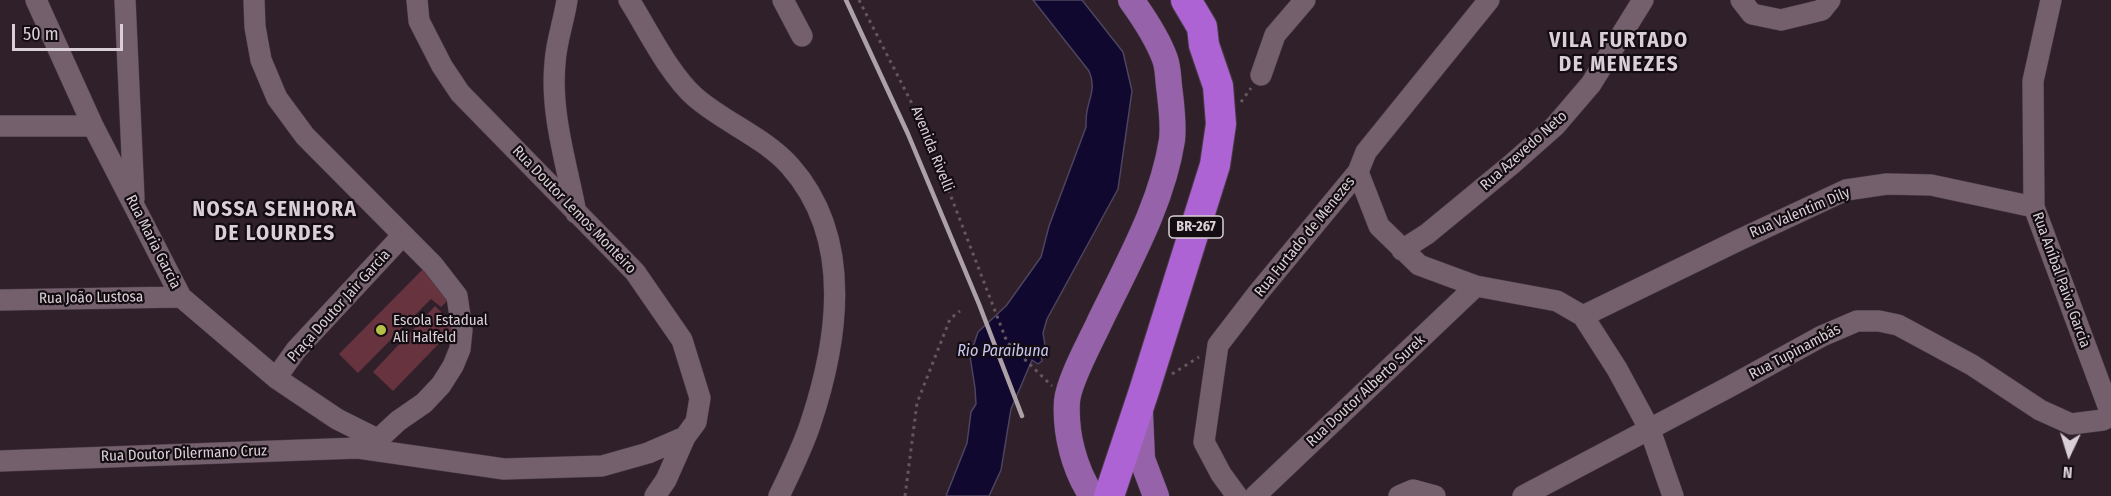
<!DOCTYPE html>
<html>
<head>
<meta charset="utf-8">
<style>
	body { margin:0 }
	#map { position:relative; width:2111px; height:496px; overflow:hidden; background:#30202a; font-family:"Fira Sans Condensed",sans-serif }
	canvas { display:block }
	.north { position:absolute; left:2039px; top:424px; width:60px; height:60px; -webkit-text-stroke:4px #130c11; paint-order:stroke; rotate:184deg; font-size:16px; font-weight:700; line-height:24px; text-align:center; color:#dacfd6 }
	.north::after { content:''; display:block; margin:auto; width:21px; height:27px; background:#dacfd6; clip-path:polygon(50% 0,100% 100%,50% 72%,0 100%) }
	.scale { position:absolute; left:12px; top:24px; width:111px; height:27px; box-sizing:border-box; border:3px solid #dacfd6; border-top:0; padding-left:8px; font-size:18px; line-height:21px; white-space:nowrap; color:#dacfd6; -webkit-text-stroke:4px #130c11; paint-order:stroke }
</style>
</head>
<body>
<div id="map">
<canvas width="2111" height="496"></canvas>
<div class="north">N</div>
<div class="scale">50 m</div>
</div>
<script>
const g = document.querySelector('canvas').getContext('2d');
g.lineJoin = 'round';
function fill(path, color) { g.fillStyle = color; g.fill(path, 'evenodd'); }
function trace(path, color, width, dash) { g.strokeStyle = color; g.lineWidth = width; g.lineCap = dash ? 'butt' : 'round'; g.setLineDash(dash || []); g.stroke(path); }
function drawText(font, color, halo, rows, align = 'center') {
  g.font = font + ' "Fira Sans Condensed",sans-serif'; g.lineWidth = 4.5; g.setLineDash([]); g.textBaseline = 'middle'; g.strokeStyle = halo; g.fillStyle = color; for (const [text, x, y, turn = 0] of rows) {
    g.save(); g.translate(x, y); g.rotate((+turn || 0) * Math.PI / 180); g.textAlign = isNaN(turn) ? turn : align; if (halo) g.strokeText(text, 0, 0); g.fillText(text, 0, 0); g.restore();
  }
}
const water = new Path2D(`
	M1033,0h49l41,52 9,39 -14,98 -71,130 -4,14 2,12 -5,6 2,10 -4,3 -6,-4 -21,49 -10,61 -12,26h-43l21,-53 4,-31 5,-8 -1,-16 -5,-32 8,-24 28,-26 35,-49 8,-31 37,-99c0,-5 0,-11 1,-16 3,-15 9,-24 2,-40z`);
const building = new Path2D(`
	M423,269l25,31 -7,7 -10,-8 -73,74 -19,-19z
	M435,306l21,20 -63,65 -20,-19z`);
const path = new Path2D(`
	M859,0l66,129 82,213 45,44
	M1241,102l10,-14
	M1172,374l27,-17
	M905,496l12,-93 33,-84 10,-8`);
const minor = new Path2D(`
	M36,0l57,126 88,171 95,81 61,41 40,20
	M125,0l9,199
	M254,0l1,27 6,33 16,38 28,38 128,129 24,31 5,34 -2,19 -7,17 -12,19 -17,18 -26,18 -29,27
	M417,0l2,21 23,45 18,27 175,179 47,68 18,58 -4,24 -11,15 -19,43 -11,16
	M567,0c-3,21 -11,42 -12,63 -5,50 12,102 21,150
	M629,0c19,30 40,74 66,97 30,26 69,40 95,69 64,72 48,176 20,259 -8,24 -20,48 -31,71
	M783,0l19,36
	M1741,0l11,14 29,6 41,-10 8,-10
	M2051,0l-18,81 1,126 77,207
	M1261,75l14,-40 30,-35
	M0,126h93
	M1358,172l21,54 40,39 57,21 81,15 26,15 34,53 33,61 23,66
	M1402,250l25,-16 85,-70 43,-38 36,-42 52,-84
	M0,300l181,-3
	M1583,316l156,-76 107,-50 41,-6 44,1 103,22
	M276,378l20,-28 107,-115
	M0,461l358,-13 146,21 98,-3 46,-13 37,-16
	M1237,496l-16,-22 -17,-32 14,-97 40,-52 100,-121 8,-20 123,-152
	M1255,496l221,-210
	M1399,496l14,-6 22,6
	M1523,496l206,-109 93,-51 35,-15h22l19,4 74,40 68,45 31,14 32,-4 8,-5`);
const major = new Path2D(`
	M1140,412l2,47 14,37
	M1092,496c-18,-27 -27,-63 -25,-95 2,-21 24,-60 33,-80 28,-58 62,-117 72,-181 2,-17 -1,-37 -3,-54 -1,-9 -1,-19 -4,-27 -8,-22 -21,-41 -34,-59`);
const highway = new Path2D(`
	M1109,496l35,-105 71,-226 6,-41 -3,-38 -14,-41 -2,-18 -16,-27`);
const rail = new Path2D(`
	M846,0l62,134 71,170 43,112`);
const markers = [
	[381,330,6,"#b7c148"]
];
const shields = [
	[1196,227,54]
];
const shieldNames = [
	["BR-267",1196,227]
];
const streetNames = [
	["Avenida Rivelli",932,149,68],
	["Rua Azevedo Neto",1524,151,-42],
	["Rua Doutor Lemos Monteiro",574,210,46],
	["Rua Valentim Dily",1800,213,-23],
	["Rua Furtado de Menezes",1305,237,-51],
	["Rua Maria Garcia",153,242,63],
	["Rua Aníbal Paiva Garcia",2061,280,70],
	["Rua João Lustosa",91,298,-1],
	["Praça Doutor Jair Garcia",339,306,-48],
	["Rua Tupinambás",1795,352,-28],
	["Rua Doutor Alberto Surek",1366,391,-43],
	["Rua Doutor Dilermano Cruz",184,454,-2]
];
const poiNames = [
	["Escola Estadual",393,321],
	["Ali Halfeld",393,338]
];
const waterNames = [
	["Rio Paraibuna",1003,352]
];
const districtNames = [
	["VILA FURTADO",1619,41],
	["DE MENEZES",1619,65],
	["NOSSA SENHORA",275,210],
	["DE LOURDES",275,234]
];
fill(water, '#10082e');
trace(water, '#4d4460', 1.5);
fill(building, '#66333f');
trace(minor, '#4a3c46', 22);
trace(major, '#4a3c46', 27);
trace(highway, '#4a3c46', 32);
trace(path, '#655760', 3, [3, 4.5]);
trace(minor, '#73606c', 21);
trace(major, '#9662aa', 26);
trace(highway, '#ad63d3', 30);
trace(rail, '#ada1a8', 4.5);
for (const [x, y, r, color] of markers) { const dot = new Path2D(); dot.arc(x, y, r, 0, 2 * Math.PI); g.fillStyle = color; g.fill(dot); trace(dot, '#130c11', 2); }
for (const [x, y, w] of shields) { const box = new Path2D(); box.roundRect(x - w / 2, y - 11, w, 22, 4.5); g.fillStyle = '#130c11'; g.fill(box); trace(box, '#dacfd6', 1.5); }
drawText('bold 14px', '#dacfd6', null, shieldNames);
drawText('15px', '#dacfd6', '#130c11', streetNames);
drawText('15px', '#dacfd6', '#130c11', poiNames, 'left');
drawText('italic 16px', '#c9c8f5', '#130c11', waterNames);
g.letterSpacing = '1.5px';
drawText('bold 21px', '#dacfd6', '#130c11', districtNames);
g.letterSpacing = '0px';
</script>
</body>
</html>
